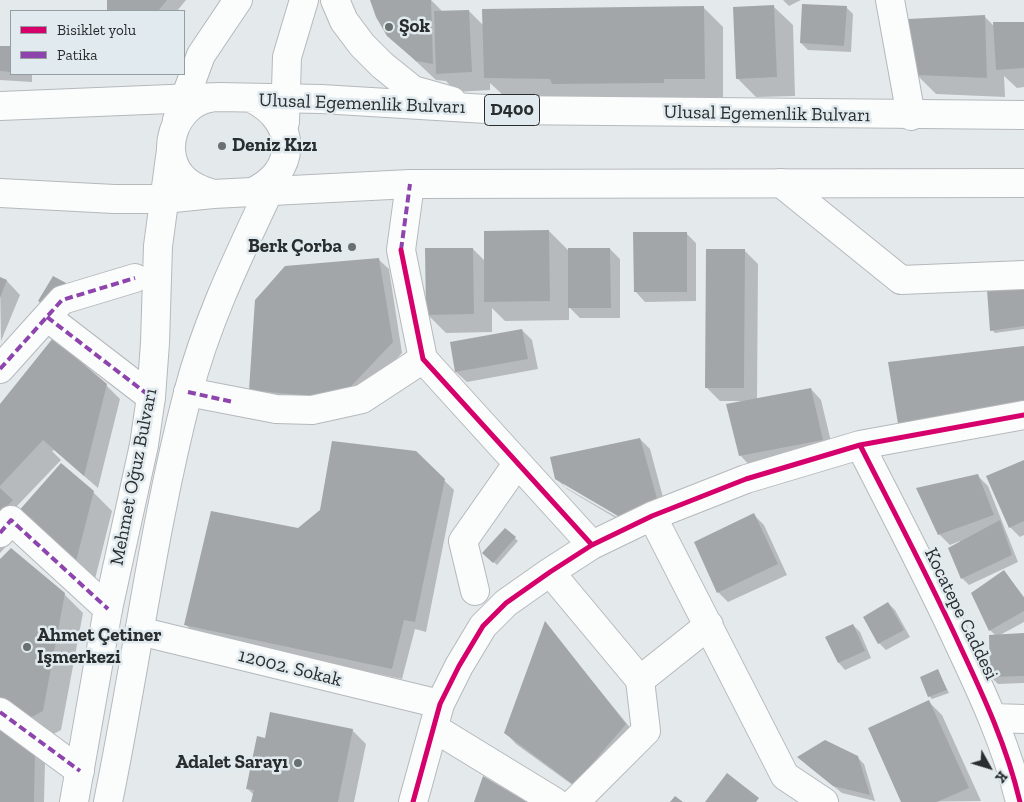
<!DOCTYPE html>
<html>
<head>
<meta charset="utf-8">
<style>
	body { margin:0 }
	#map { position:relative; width:1024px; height:802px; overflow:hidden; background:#e4e9ec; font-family:"Zilla Slab",serif }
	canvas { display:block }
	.legend { position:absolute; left:10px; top:10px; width:175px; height:65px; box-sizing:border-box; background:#e1eaef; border:1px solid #979ea2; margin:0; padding:6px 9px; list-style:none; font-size:15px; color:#292d2e }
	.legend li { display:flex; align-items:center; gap:10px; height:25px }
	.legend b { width:25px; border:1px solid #979ea2 }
	.north { position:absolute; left:964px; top:742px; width:50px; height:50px; -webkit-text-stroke:4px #e1eaef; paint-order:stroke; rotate:129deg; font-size:14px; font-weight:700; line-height:20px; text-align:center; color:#292d2e }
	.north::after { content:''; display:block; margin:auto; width:18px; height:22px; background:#292d2e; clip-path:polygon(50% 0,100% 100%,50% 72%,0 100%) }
</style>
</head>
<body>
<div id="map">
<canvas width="1024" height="802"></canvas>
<ul class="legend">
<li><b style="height:6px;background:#d6006c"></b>Bisiklet yolu</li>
<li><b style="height:6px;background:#8e44ad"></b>Patika</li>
</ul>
<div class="north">K</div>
</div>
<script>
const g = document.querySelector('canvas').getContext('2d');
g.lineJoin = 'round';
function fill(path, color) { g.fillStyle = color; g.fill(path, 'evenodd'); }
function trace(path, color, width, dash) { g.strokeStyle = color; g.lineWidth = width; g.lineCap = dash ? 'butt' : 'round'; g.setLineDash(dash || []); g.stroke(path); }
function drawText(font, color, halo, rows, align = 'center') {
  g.font = font + ' "Zilla Slab",serif'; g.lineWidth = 5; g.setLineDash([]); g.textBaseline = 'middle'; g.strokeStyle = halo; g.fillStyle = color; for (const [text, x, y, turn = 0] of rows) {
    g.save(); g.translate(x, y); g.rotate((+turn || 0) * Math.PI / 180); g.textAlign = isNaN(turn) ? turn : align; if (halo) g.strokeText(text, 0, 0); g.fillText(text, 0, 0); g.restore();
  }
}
const shadow = new Path2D(`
	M108,0h78l-9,11h-69z
	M416,0h15l12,12 26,-1 15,15 220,-18 19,19v70l-41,1v4l-178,-6 -14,-13v7l-34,2 -10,-11 -10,-1 -48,-45z
	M783,0h18l-12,6z
	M774,7l19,18 2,71 -39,1 -19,-19z
	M846,7l7,7 -2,38 -43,-2 -7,-7z
	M985,17l9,9 30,-3v64l-7,1 -13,-12 1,21 -69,-3 -19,-19z
	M0,47h11v27h21v8l-32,-2z
	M549,231l20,20 41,-2 10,10v59h-40l-11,-11v13l-64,1 -13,-13v24l-46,1 -19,-19 46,-65 12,12z
	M686,233l10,10v58l-51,1 -10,-11z
	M744,250l14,14 -1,135 54,-10 10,11 12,50 -83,16 -10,-11 3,-54h-23l-14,-14z
	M378,259l11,10 13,84 -52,56 -89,-9 -11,-10z
	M1024,273v56l-29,4 -3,-3z
	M0,279l7,2 13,14 -19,46z
	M522,330l10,10 6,29 -71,13 -11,-10 -5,-29z
	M106,385l14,14 -22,89 -44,-38 -2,1 9,9 -44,46 4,4 72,-18 19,19 -19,76 -66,-63 -27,29v-147z
	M640,439l10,10 17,63 -33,17 -67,-40 -11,-11zM563,483l66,38 -2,2 -64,-37z
	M415,452l39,38 -28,142 -11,-3 -13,50 -206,-44 -10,-10 113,-96z
	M1024,461v74l-4,2 -10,-10z
	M978,476l10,10 30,76 -49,23 -7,-7 -2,-37 -10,4 -11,-11z
	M754,515l10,10 23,50 -59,27 -10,-10z
	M505,529l13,12 -21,24 -13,-12z
	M0,561l64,33 19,19 -22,117 -15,8 -46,-33z
	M1004,571l20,26v25l-24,13 24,-1v49l-26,1 -7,-7 5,-41 -6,-6 -18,-37z
	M888,603l7,7 15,27 -24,13 -7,-7z
	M546,624l90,111 -51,59 -69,-50 -10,-11z
	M853,625l7,7 11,26 -26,12 -6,-7 -12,-26z
	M938,671l11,22 -17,6 -3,-3z
	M929,702l13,13 39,86 -79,1z
	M0,728l45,34 -1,40h-44z
	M352,730l14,14 -12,58h-101l1,-7 -7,-7 19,-49z
	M857,757l7,7 11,37 -33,-8 -36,-29z`);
const building = new Path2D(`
	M107,0h60l-9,11h-51z
	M370,0h61l2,64 -17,-3 -29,-25 -11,-19z
	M802,4l45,2 -3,40 -44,-3z
	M774,5l3,72 -41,2 -3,-72z
	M704,6l1,73h-41v4l-112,1 -2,-5 -66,-1 -2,-69z
	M469,10l3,62 -36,2 -2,-63z
	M985,15l2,63 -71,-3 -8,-56z
	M993,22h31v46l-28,2z
	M0,46h11v26l-11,-1z
	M549,230l1,71 -66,1v-71z
	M633,232h54v60h-53z
	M425,248h48l1,66 -48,1z
	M568,248h42l1,60h-43z
	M706,249h39l-1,139h-39z
	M379,258l14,84 -54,57 -90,-9 6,-90 30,-34z
	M1024,271v55l-34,5 -4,-55z
	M53,276l13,7 -16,26 -12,-8z
	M0,277l7,3 -7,18z
	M522,329l6,30 -73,13 -5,-30z
	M53,338l54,46 -23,92 -41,-36 -43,46v-82z
	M1024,346v58l-125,26 -11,-68z
	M811,388l12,52 -84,16 -13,-52z
	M640,438l18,64 -35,17 -68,-40 -5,-22z
	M332,441l84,10 29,28 -30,143 -11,-2 -12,49 -208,-44 27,-114 87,17 22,-18z
	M1024,460v61l-15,7 -23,-52z
	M61,463l33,28 -20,78 -58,-55z
	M978,474l16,41 -56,20 -22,-47z
	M0,488l13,12 -13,14z
	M754,513l24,51 -61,29 -23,-51z
	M1000,520l12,35 -51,24 -13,-31z
	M505,528l11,9 -23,26 -11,-10z
	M11,548l54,45 -22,118 -17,9 -26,-19v-142z
	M1004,570l20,28v13l-35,20 -18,-38z
	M888,602l16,28 -26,14 -15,-27z
	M545,621l81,103 -52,61 -70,-52z
	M853,624l12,27 -27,12 -13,-26z
	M1024,633v43l-34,1 -1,-42z
	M938,669l9,21 -19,7 -8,-20z
	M929,700l40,88 -32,14h-36l-33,-74z
	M270,712l83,17 -15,73h-87l3,-12 -8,-1 11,-53 8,2z
	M0,726l35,24 -1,52h-34z
	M825,740l33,16 12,39 -37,-9 -36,-29z
	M727,773l32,25 -3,4h-51z
	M483,776l44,26h-53z
	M675,796l8,6h-13z`);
const minor = new Path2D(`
	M890,0l21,116
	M781,183l120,97 123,-5
	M410,184l-9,66 22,109 169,186
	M47,317l104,80
	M0,369l62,-69 73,-22
	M188,392l88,17 36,1 50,-11 61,-40
	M860,445c34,67 69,133 100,201 24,51 47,101 60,156
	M652,516l133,260 39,26
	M0,533l11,-13 97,89
	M550,572l90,108
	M475,591l-12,-50 54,-77
	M139,631l301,73
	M0,712l80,59
	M994,718l30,1
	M434,728l121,74
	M413,802l27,-98 19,-38 24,-40 23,-23 44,-31 42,-27 60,-29 94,-37 114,-34 164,-30
	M575,802l71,-71 -6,-51 69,-55`);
const major = new Path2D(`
	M335,0l9,21 18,24 20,20 31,25 39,11
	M177,120l24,-65 37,-55
	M285,122l2,-65 17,-57
	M74,802l34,-193 36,-164 7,-48 4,-54 3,-97 13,-96
	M108,802c28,-136 45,-275 80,-409 20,-77 55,-146 88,-217`);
const highway = new Path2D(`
	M210,98c-36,6 -53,57 -25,82 9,8 18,11 28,14
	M0,106l219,-9 102,2 182,11 521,5
	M0,193l114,6h50l49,-5 197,-10 614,-1
	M250,193c48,-20 48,-71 3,-94`);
const quiet = new Path2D(`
	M401,250l9,-66
	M47,317l104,80
	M0,369l62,-69 73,-22
	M188,392l45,10
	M0,533l11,-13 97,89
	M0,712l80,59`);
const cycleway = new Path2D(`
	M401,250l22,109 169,186
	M860,445c34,67 69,133 100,201 24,51 47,101 60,156
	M413,802l27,-98 19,-38 24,-40 23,-23 44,-31 42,-27 60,-29 94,-37 114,-34 164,-30`);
const markers = [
	[389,27,5,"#6a6f70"],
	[222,146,5,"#6a6f70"],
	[352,247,5,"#6a6f70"],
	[27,647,5,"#6a6f70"],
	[298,763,5,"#6a6f70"]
];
const shields = [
	[512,110,55]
];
const shieldNames = [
	["D400",512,110]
];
const poiNames = [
	["Şok",399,27],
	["Deniz Kızı",232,146],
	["Berk Çorba",342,247,"right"],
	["Ahmet Çetiner",37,636],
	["Işmerkezi",37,658],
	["Adalet Sarayı",288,763,"right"]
];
const streetNames = [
	["Ulusal Egemenlik Bulvarı",362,104,2],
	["Ulusal Egemenlik Bulvarı",767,114,1],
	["Mehmet Oğuz Bulvarı",134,477,-79],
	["Kocatepe Caddesi",961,614,64],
	["12002. Sokak",290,668,14]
];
fill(shadow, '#0003');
fill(building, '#a2a6a8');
trace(minor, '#b5b9bc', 30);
trace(major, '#b5b9bc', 30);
trace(highway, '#b5b9bc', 30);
trace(minor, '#fbfcfc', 28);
trace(major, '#fbfcfc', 28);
trace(highway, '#fbfcfc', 28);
trace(quiet, '#8e44ad', 4, [8, 4]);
trace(cycleway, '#d6006c', 5);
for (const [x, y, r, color] of markers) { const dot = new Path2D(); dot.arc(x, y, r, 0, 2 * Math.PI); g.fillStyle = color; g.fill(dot); trace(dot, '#e1eaef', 2); }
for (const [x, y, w] of shields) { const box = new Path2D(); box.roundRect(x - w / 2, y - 15.5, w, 31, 4); g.fillStyle = '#e1eaef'; g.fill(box); trace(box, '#292d2e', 1); }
drawText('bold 18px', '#292d2e', null, shieldNames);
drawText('bold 19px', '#292d2e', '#e1eaef', poiNames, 'left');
drawText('19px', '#292d2e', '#e1eaef', streetNames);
</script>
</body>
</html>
